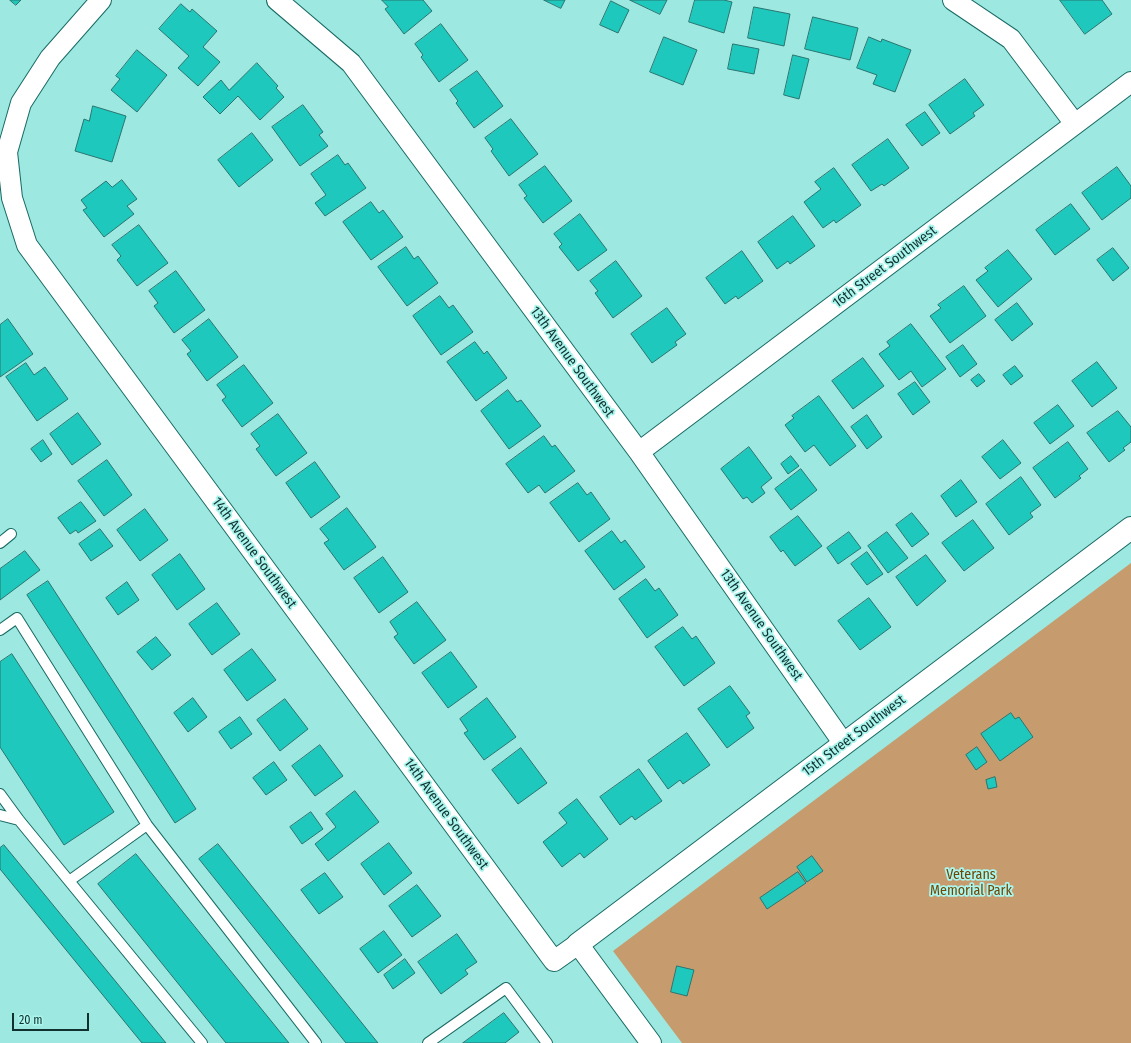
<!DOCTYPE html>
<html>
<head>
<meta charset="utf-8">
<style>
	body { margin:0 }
	#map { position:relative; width:1131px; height:1043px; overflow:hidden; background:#9de8e0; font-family:"Fira Sans Condensed",sans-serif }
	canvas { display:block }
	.scale { position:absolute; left:12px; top:1013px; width:77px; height:18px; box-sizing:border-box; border:2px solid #11312e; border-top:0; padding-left:5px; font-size:12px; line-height:14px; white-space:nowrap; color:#11312e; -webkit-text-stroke:3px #aaf5ee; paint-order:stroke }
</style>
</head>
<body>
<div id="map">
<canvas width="1131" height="1043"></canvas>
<div class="scale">20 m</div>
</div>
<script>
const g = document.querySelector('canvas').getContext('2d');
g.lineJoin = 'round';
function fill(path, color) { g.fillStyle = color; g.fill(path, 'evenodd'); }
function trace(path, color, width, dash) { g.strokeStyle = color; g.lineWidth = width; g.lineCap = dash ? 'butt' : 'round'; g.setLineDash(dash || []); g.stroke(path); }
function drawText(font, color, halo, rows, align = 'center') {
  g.font = font + ' "Fira Sans Condensed",sans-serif'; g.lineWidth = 3.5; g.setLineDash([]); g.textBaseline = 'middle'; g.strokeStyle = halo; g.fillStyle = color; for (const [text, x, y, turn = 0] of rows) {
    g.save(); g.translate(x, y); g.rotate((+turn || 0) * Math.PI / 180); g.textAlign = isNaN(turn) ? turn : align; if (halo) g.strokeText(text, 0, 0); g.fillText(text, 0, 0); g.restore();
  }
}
const green = new Path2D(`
	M1131,563v480h-449l-69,-92z`);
const building = new Path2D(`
	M10,0h11l-5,5z
	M382,0h41l9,11 -28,23 -19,-25 3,-2z
	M544,0h21l-4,8z
	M630,0h37l-7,14z
	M695,0h29l8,2 -8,31 -35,-11z
	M1060,0h42l10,14 -27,20z
	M611,1l18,9 -11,23 -18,-8z
	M181,4l9,8 2,-3 25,22 -14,16 17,15 -22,24 -20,-18 11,-12 -30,-27z
	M754,7l36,7 -6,32 -36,-8z
	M813,17l45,11 -8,32 -45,-11z
	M441,24l27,36 -29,22 -18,-25 2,-2 -8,-11z
	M664,37l33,13 -14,35 -33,-13z
	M869,37l12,5 1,-3 29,11 -16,42 -22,-8 4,-9 -20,-7z
	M733,44l26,5 -5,25 -26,-5z
	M137,50l30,25 -30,37 -26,-22 9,-11 -4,-3z
	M793,55l16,4 -10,40 -15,-4z
	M257,63l21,23 -2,2 8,9 -24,23 -22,-24 -18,18 -17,-17 18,-17 8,10z
	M477,71l26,35 -29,22 -18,-25 2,-2 -8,-11z
	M965,79l19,26 -11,8 2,3 -25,18 -21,-29z
	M303,105l20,27 -4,3 9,11 -28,20 -28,-39z
	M93,106l33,10 -14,46 -37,-11 9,-32 5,2z
	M925,112l15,21 -18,13 -16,-21z
	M511,119l27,35 -29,22 -18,-25 2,-2 -8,-11z
	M252,133l21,27 -34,27 -21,-27z
	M888,139l21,29 -25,18 -2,-2 -11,7 -19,-26z
	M338,155l7,10 3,-2 18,25 -41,28 -10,-13 11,-8 -15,-21z
	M545,166l27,35 -29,22 -19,-25 3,-2 -8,-11z
	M1117,167l14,19v12l-29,22 -20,-27z
	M834,168l27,37 -25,18 -2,-3 -11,8 -19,-26 17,-13 -6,-7z
	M122,180l15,19 -10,7 7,8 -30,23 -21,-27 4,-2 -6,-8 25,-19 6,6z
	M371,202l8,11 4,-3 20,27 -32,23 -28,-38z
	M1071,204l19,25 -35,26 -19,-25z
	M580,214l27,36 -29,21 -19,-24 3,-3 -8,-10z
	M793,216l22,30 -25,18 -2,-3 -11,8 -19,-27z
	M139,225l29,38 -31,23 -20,-26 4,-4 -9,-11z
	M406,247l8,12 4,-3 20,27 -31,23 -29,-39z
	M1113,248l16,20 -16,13 -16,-21z
	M1008,250l24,29 -34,28 -22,-27 12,-9 -3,-3z
	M742,251l21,30 -25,18 -2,-3 -11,8 -19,-26z
	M616,261l26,35 -29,22 -18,-25 3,-2 -8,-10z
	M176,271l29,39 -31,23 -20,-27 4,-3 -9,-12z
	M964,286l22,30 -36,27 -20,-27 11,-8 -3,-3z
	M440,296l9,12 4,-3 20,27 -32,23 -28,-39z
	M1017,303l16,21 -21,17 -17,-21z
	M667,308l19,26 -11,8 2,3 -25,18 -21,-29z
	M8,319l25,35 -33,23v-52z
	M209,319l29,38 -31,24 -20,-27 4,-3 -9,-11z
	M911,324l35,45 -24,18 -11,-16 -12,9 -20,-26 11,-8 -3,-4z
	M475,342l9,12 3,-3 20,27 -31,23 -29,-39z
	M963,345l14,19 -17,13 -14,-20z
	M863,358l21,28 -31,23 -21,-28z
	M1097,362l20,26 -25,19 -20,-26z
	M26,363l8,12 11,-8 23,32 -31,22 -31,-44z
	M244,365l29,38 -31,24 -20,-27 4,-3 -9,-12z
	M1015,366l8,10 -12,9 -8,-10z
	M979,374l6,7 -8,6 -6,-7z
	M915,382l15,20 -17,13 -15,-21z
	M508,390l9,12 4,-2 20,26 -32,23 -28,-38z
	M819,396l37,50 -26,20 -16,-21 -9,7 -20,-27 9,-7 -2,-2z
	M1058,405l16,21 -24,18 -16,-21z
	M1118,411l13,16v15l-8,6 2,2 -16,12 -22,-29z
	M78,413l23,31 -29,21 -22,-31z
	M278,414l29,39 -31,23 -20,-27 4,-3 -9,-12z
	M867,415l15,22 -15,12 -16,-22z
	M544,436l8,11 3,-2 20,26 -30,22 -6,-8 -11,8 -22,-29z
	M43,440l9,14 -11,8 -10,-13z
	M1003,440l18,23 -21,16 -18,-22z
	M1068,442l20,27 -9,7 2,2 -26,20 -22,-30z
	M749,447l23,31 -11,9 4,6 -13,10 -5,-6 -4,2 -22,-30z
	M791,456l8,10 -11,8 -7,-10z
	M107,460l25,35 -28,21 -26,-35z
	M315,462l25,35 -29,21 -25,-35z
	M801,469l16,21 -26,20 -16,-21z
	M1021,477l20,28 -11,8 3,4 -24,18 -23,-31z
	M961,480l16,22 -21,15 -15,-21z
	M578,483l9,12 4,-3 19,27 -31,23 -29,-39z
	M81,502l15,19 -18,12 -2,-3 -6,4 -12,-16z
	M347,508l29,39 -32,23 -20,-27 5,-3 -9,-11z
	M145,509l23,31 -28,21 -23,-31z
	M912,513l17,21 -17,13 -16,-22z
	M798,516l24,30 -27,20 -12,-16 -2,2 -11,-15z
	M973,520l21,28 -30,23 -22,-28z
	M100,529l13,17 -22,15 -12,-17z
	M612,531l9,12 4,-3 20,27 -31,23 -29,-39z
	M849,532l12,16 -23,16 -11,-16z
	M887,532l21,26 -20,15 -20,-27z
	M25,551l15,19 -40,30v-31z
	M867,552l16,22 -16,11 -16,-21z
	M180,554l25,35 -28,21 -25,-35z
	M926,555l20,26 -29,25 -21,-29z
	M383,557l25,35 -29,21 -25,-35z
	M646,579l9,12 4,-3 19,27 -31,23 -28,-39z
	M48,581l148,228 -21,14 -148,-228z
	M127,582l12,18 -21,15 -12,-17z
	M869,598l22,29 -31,23 -22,-29z
	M417,602l29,38 -32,24 -20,-27 4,-3 -8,-12z
	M217,603l23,31 -28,21 -23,-31z
	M683,627l9,12 4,-3 19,27 -31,23 -29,-39z
	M156,637l15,18 -19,15 -15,-18z
	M252,649l24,31 -29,21 -23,-31z
	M451,652l26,35 -29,21 -26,-35z
	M12,654l102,158 -50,33 -64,-98v-85z
	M730,686l20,27 -4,3 8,12 -27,20 -29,-39z
	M193,698l14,19 -19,15 -14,-19z
	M487,698l29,39 -32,23 -20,-27 4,-2 -8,-12z
	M285,699l23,30 -28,22 -23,-31z
	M1011,713l4,6 4,-2 14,20 -33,24 -19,-27z
	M240,717l12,17 -21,15 -12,-17z
	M687,733l23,32 -27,19 -3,-4 -12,9 -20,-28z
	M320,745l23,31 -28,20 -23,-30z
	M977,747l10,15 -11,8 -10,-15z
	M521,748l26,35 -29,21 -26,-34z
	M274,762l13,18 -21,15 -13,-17z
	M639,769l23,32 -27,19 -3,-4 -12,9 -20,-28z
	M995,777l2,10 -9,2 -2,-9z
	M355,791l24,31 -51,39 -13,-17 21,-17 -10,-13z
	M577,799l31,40 -24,19 -4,-5 -18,14 -19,-25 24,-19 -8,-10z
	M311,812l12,17 -21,15 -12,-17z
	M389,843l23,30 -28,22 -23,-31z
	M218,844l160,199h-32l-147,-184z
	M4,845l162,198h-24l-142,-174v-21z
	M136,854l153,189h-63l-128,-159z
	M812,856l11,15 -16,11 -10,-15z
	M798,872l8,11 -39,26 -7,-11z
	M325,873l18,24 -24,17 -18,-24z
	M417,885l24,31 -29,21 -23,-31z
	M384,931l18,24 -24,18 -18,-24z
	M457,934l20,28 -12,8 3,4 -27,20 -23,-32z
	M405,959l10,14 -22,16 -9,-14z
	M677,966l17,4 -7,26 -16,-4z
	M504,1013l15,19 -14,11h-42z`);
const service = new Path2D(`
	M0,543l11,-9
	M0,630l17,-12 130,207 169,218
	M0,794l19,26 183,223
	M0,815l19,5
	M69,881l78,-56
	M428,1043l78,-55 41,55`);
const minor = new Path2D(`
	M101,0l-51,58 -29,45 -14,49 5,46 15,47 527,716 24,-17 73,99
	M277,0l74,63 288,389 205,292
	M953,0l58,39 64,85
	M639,452l492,-370`);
const tertiary = new Path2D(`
	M578,944l553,-416`);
const streetNames = [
	["16th Street Southwest",885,267,-37],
	["13th Avenue Southwest",572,362,54],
	["14th Avenue Southwest",254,553,54],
	["13th Avenue Southwest",761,625,55],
	["15th Street Southwest",854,736,-37],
	["14th Avenue Southwest",446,814,54]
];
const parkNames = [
	["Veterans",971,875],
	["Memorial Park",971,891]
];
fill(green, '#c69c6f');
fill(building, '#1fc8bd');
trace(building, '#297670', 1);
trace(service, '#186a64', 12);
trace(minor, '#186a64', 22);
trace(tertiary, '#186a64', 24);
trace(service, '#fff', 10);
trace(minor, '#fff', 20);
trace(tertiary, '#fff', 22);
drawText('14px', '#11312e', '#aaf5ee', streetNames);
drawText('14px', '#704401', '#aaf5ee', parkNames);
</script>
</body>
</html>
